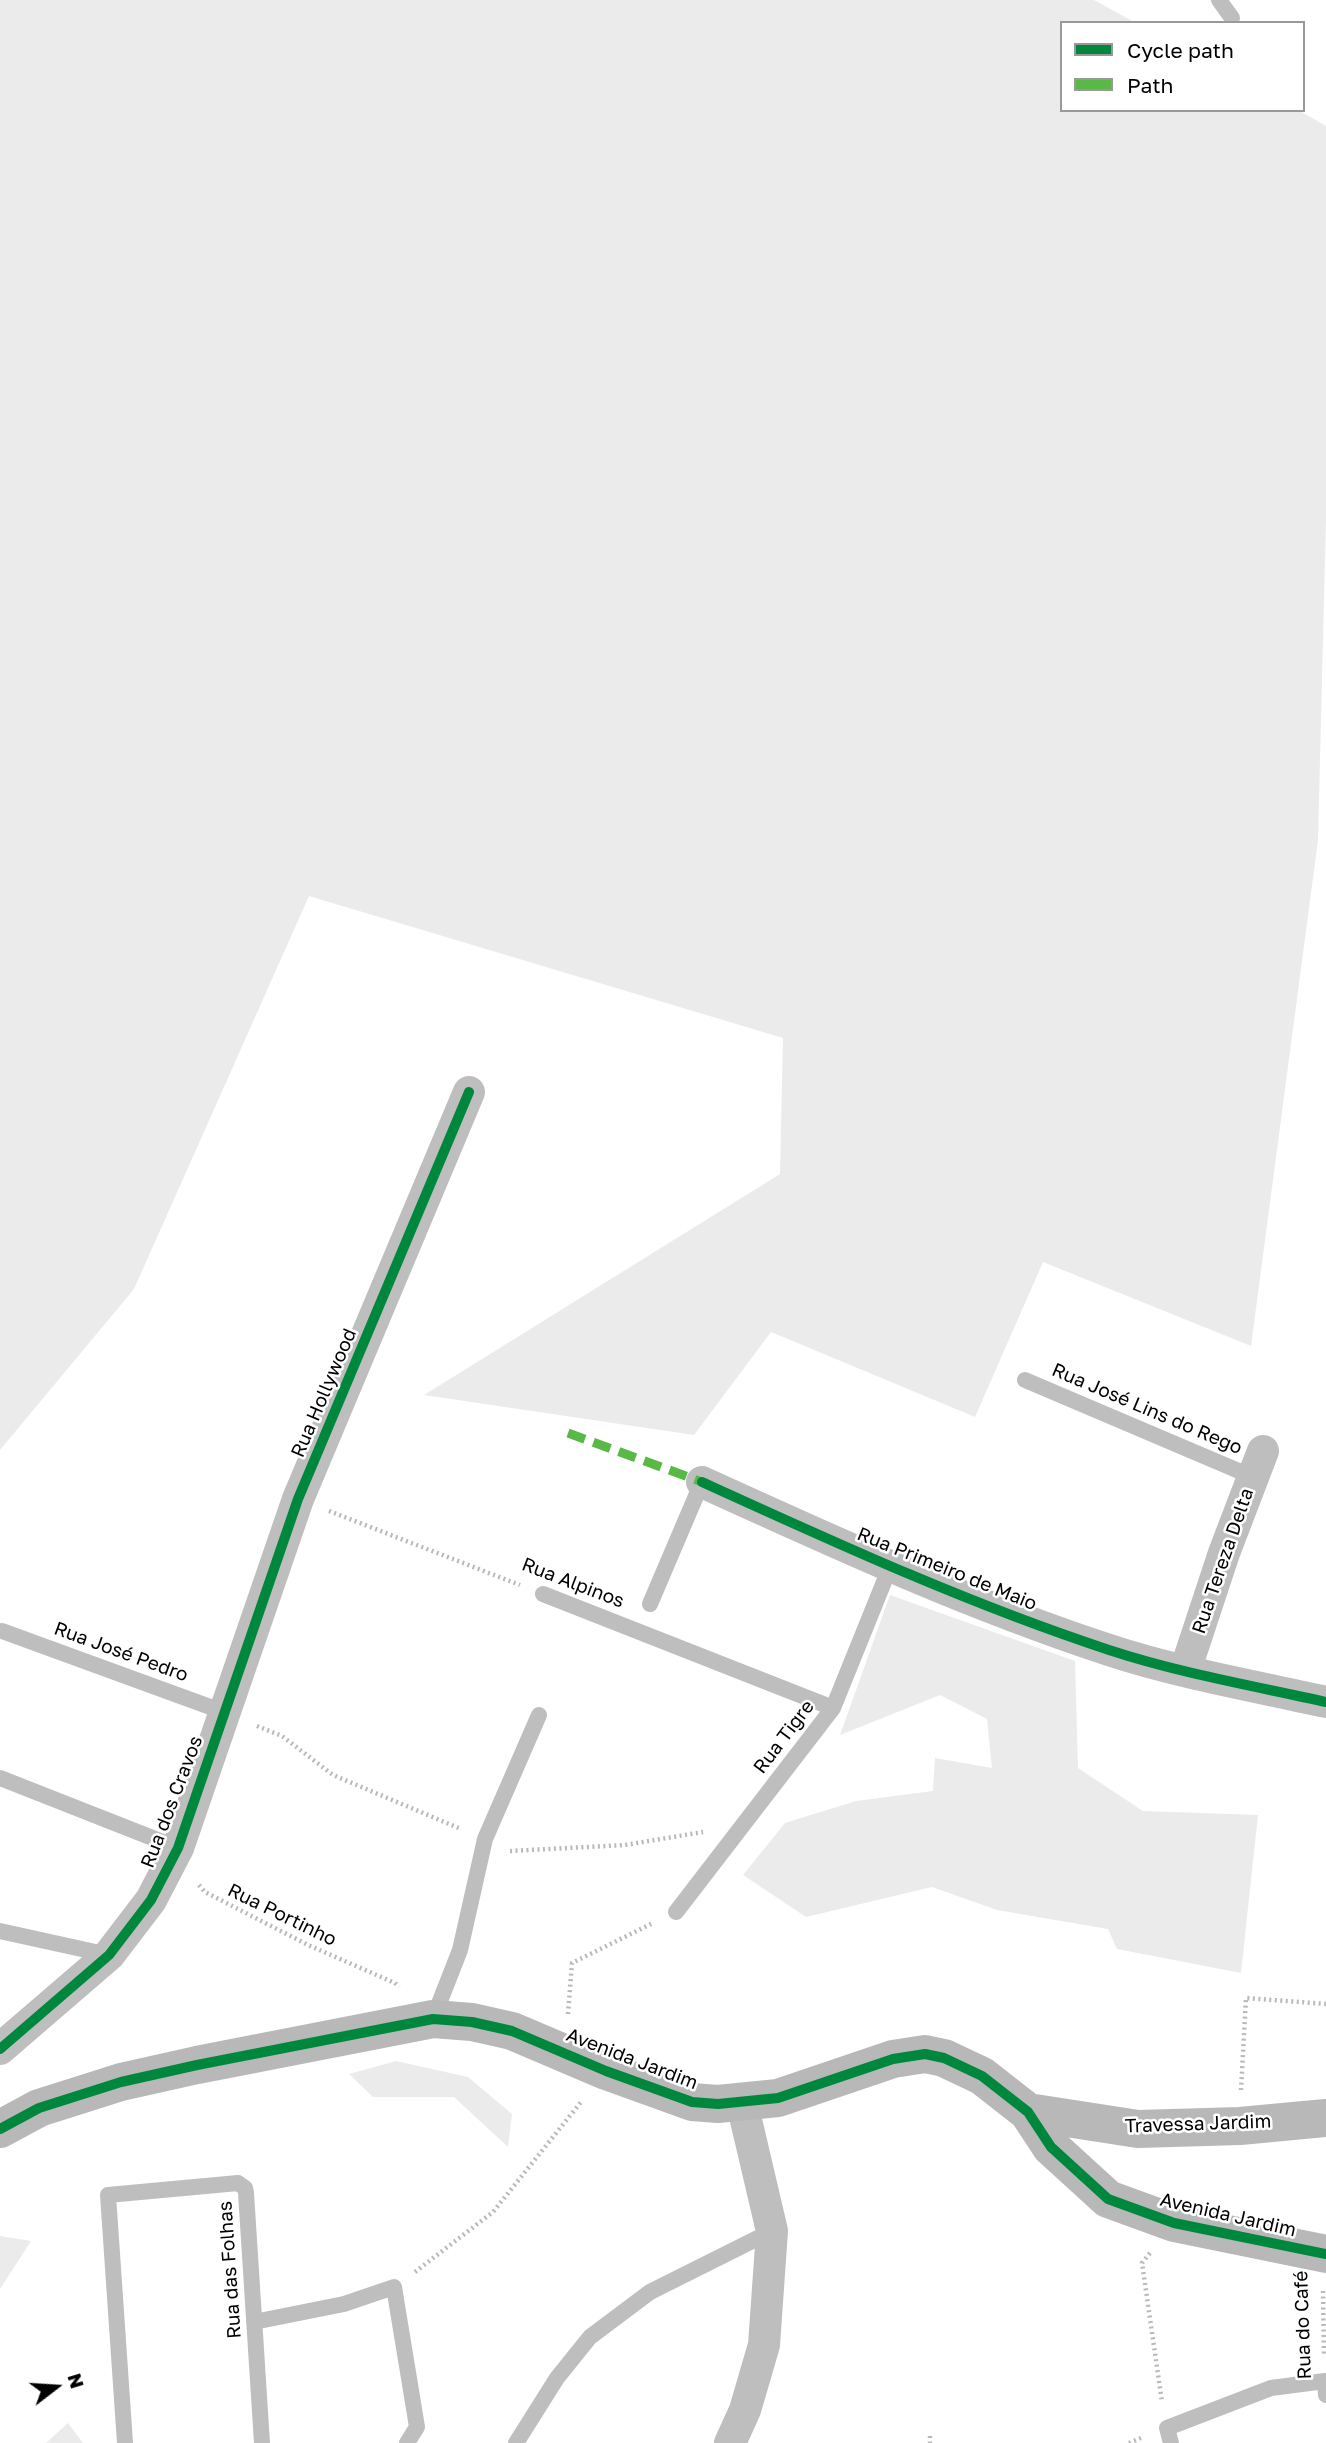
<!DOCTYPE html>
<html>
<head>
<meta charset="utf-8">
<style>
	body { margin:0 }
	#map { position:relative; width:1326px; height:2443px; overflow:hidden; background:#fff; font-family:"Golos Text",sans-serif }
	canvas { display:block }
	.legend { position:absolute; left:1060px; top:21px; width:245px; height:91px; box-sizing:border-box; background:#fff; border:2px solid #999; margin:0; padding:9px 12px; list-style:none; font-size:21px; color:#000 }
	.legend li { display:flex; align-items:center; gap:14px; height:35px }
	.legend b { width:35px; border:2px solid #999 }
	.north { position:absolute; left:21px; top:2352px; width:70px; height:70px; -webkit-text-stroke:5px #fff; paint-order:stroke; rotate:73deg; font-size:19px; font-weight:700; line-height:28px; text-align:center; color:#000 }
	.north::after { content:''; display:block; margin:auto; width:24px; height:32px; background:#000; clip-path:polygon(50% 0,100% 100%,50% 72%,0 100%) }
</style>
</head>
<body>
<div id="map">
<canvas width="1326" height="2443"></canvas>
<ul class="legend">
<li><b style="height:9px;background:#00873e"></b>Cycle path</li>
<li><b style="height:9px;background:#58b947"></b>Path</li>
</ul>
<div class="north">N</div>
</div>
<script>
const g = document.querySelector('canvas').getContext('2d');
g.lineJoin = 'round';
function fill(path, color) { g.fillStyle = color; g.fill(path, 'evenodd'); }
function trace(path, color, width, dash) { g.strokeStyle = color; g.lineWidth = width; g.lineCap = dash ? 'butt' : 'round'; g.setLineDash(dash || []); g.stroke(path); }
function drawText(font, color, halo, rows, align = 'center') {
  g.font = font + ' "Golos Text",sans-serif'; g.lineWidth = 5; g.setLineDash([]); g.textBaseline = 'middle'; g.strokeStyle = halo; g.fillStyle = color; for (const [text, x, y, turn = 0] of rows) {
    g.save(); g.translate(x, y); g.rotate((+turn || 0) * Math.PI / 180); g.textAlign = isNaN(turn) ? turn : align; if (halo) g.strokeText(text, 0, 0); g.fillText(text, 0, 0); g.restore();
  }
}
const green = new Path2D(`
	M0,0h1094l42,23h-74v87h236l28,16v392l-8,322 -67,506 -208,-84 -68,155 -204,-85 -77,103 -270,-40 356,-221 3,-136 -474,-142 -175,393 -134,161z
	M890,1595l185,66 3,107 65,43 115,4 -17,158 -124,-24 -9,-20 -111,-19 -65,-23 -126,30 -63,-42 42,-52 71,-22 77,-10 2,-33 57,10 -5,-49 -47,-24 -100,40z
	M396,2061l72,16 44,37 -4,33 -54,-50h-81l-24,-23z
	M0,2236l31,5 -31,48z
	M68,2423l15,20h-37z`);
const path = new Path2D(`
	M329,1511l191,74
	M257,1726l25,10 51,39 128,54
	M510,1851l115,-6 78,-13
	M199,1885l6,7 103,53 87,38 4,4
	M568,2014l4,-51 81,-40
	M1241,2090l5,-92 80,6
	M1150,2253l-8,10 20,139
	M415,2272l78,-60 88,-110
	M1323,2291l1,65
	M930,2436v7
	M1129,2443l12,-5`);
const lane = new Path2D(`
	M1219,0l13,18
	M1025,1380l228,97
	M543,1594l290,114
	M650,1604l52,-122
	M2,1631l222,81
	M0,1778l178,70
	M676,1912l157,-204 57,-141
	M0,1931l109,24
	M433,2019l27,-69 25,-111 54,-124
	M254,2322l90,-18 50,-17 23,140 -10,16
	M125,2443l-17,-248 130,-12 7,5 1,5 16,250
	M516,2443l41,-65 33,-41 60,-45 122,-61
	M1171,2443l-4,-15 104,-40 54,-7 1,14`);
const street = new Path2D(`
	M702,1482c134,61 267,122 407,168 70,23 145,36 217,52
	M1185,1671l39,-118 39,-102
	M0,2049l109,-94 42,-55 27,-52 120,-349 171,-407
	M730,2443l15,-33 19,-65 8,-114 -30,-128`);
const secondary = new Path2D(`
	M1028,2112l110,17 102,-3 86,-8
	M0,2129l39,-21 82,-26 76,-17 236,-46 39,3 40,9 94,40 86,31 26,2 60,-6 115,-39 32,-5 19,4 38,18 46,36 23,35 57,52 66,24 152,31`);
const quiet = new Path2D(`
	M568,1433l134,49`);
const cycleway = new Path2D(`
	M702,1482c134,61 267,122 407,168 70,23 145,36 217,52
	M0,2049l109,-94 42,-55 27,-52 120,-349 171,-407
	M0,2129l39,-21 82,-26 76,-17 236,-46 39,3 40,9 94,40 86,31 26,2 60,-6 115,-39 32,-5 19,4 38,18 46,36 23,35 57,52 66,24 152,31`);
const streetNames = [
	["Rua Hollywood",324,1393,-67],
	["Rua José Lins do Rego",1147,1409,23],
	["Rua Tereza Delta",1223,1561,-71],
	["Rua Primeiro de Maio",947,1569,22],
	["Rua Alpinos",573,1583,21],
	["Rua José Pedro",121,1652,20],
	["Rua Tigre",784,1737,-53],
	["Rua dos Cravos",172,1802,-69],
	["Rua Portinho",282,1915,26],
	["Avenida Jardim",632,2059,21],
	["Travessa Jardim",1198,2124,-2],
	["Avenida Jardim",1228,2215,13],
	["Rua das Folhas",230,2270,-94],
	["Rua do Café",1303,2325,-92]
];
fill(green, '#ebebeb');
trace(path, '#b9b9b9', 4.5, [2, 3.5]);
trace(lane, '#bebebe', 16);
trace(street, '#bebebe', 32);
trace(secondary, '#b8b8b8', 38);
trace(quiet, '#58b947', 9, [18, 9]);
trace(cycleway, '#00873e', 10);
drawText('19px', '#000', '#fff', streetNames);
</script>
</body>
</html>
